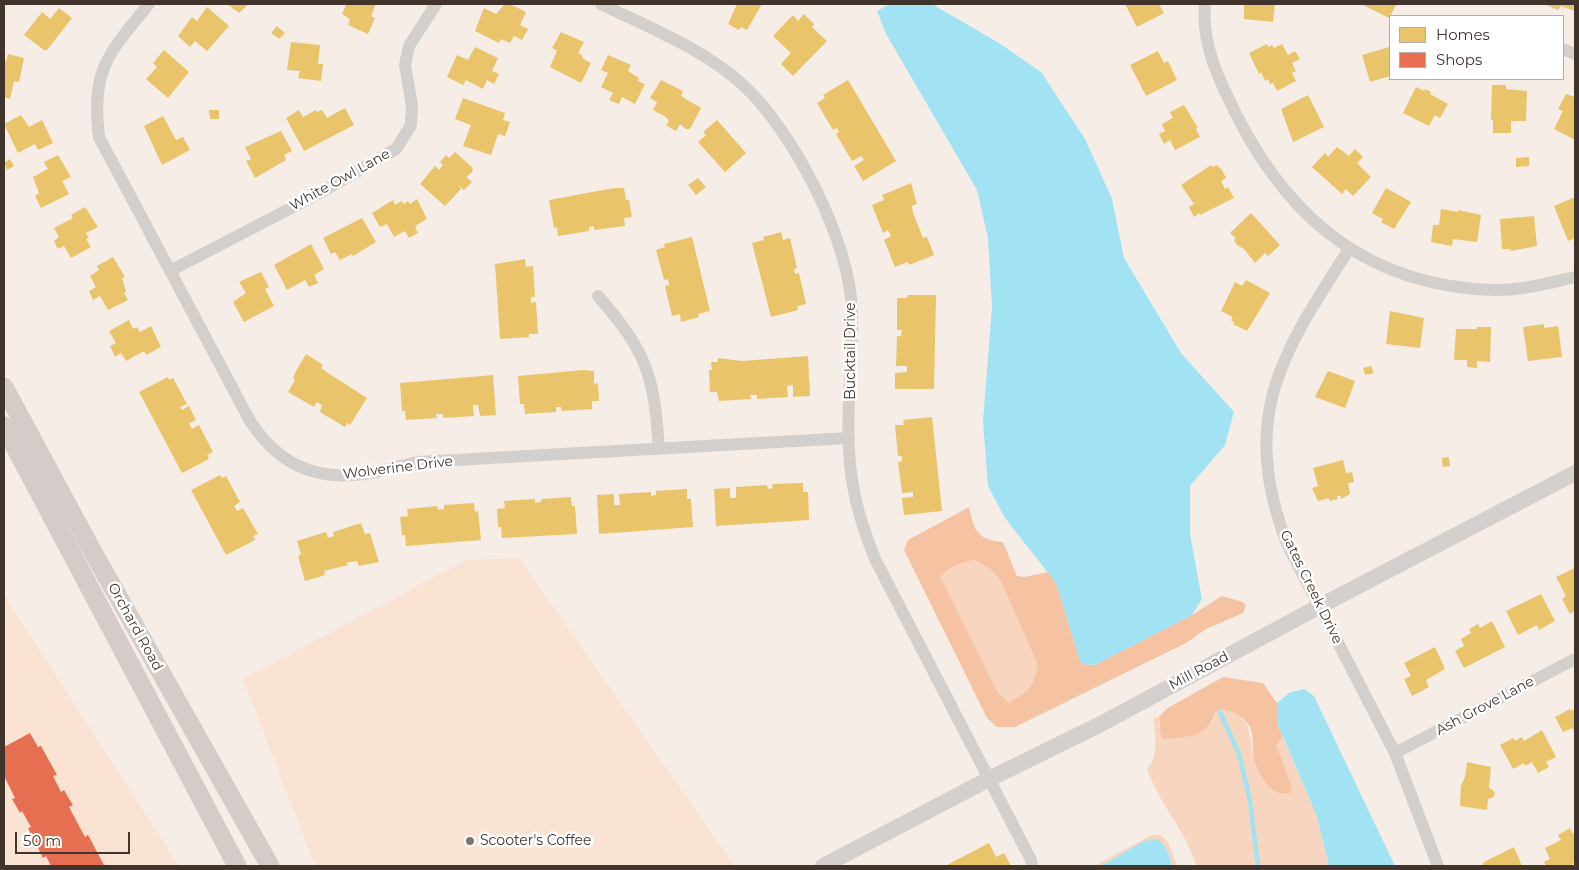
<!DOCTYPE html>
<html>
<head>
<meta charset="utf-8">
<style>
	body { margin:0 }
	#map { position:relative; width:1579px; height:870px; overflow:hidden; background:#f7ede7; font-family:Montserrat,sans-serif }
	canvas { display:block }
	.frame { position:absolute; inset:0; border:5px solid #40342d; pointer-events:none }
	.legend { position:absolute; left:1389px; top:15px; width:175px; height:65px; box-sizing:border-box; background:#fff; border:1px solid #b3aeab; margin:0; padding:6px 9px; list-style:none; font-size:15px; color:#40342d }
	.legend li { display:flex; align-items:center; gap:10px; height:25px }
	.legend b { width:25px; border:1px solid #b3aeab }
	.scale { position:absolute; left:15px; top:832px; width:115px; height:22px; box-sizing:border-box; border:2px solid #40342d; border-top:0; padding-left:6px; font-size:15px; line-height:18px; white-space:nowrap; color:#40342d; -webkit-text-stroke:4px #fff; paint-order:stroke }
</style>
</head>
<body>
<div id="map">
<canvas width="1579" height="870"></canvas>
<div class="frame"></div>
<ul class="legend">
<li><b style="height:14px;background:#e9c46a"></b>Homes</li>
<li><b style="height:14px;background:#e76f51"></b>Shops</li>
</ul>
<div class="scale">50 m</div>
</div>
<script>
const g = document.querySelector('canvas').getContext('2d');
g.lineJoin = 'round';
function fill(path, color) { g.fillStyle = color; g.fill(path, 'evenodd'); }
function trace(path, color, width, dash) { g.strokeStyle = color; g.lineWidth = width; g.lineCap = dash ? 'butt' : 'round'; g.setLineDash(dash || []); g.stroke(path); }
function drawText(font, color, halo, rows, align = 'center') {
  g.font = font + ' Montserrat,sans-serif'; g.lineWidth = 5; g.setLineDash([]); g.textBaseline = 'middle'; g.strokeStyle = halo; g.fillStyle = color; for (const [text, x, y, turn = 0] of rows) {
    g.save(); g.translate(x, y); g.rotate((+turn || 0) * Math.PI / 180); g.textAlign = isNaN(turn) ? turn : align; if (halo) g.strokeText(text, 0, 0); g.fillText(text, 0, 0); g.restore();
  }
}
const built = new Path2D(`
	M519,558l215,307 -419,1 -72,-187 223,-119z
	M4,595l175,271h-175z`);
const green = new Path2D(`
	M975,560l14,8 12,13 35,80c4,20 -11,34 -29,41l-9,-9 -59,-116 22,-15z
	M1221,709c33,9 27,21 33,49 3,13 12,24 21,33l1,-46 7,-7 33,76 13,52h-133c-10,-36 -37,-62 -49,-97 13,-13 7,-34 7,-51l5,-1v11l54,-6 2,-10z
	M1152,835h8l8,7 9,24h-5l-3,-13 -27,-11 -41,24h-7z`);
const forest = new Path2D(`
	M969,507c5,24 9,33 34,35l14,34 7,1 24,-5 8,11 25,81 14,1 97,-50 30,-19 21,6 3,4 -3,7 -37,16 -20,14 -171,84h-18l-10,-9 -83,-168 4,-10zM975,560l14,8 12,13 35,80c4,20 -11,34 -28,41l-10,-9 -58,-116c10,-10 21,-15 35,-17z
	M1223,677l40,6 14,20v20l6,15 -7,7 16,43 -2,5c-18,5 -32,-19 -36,-34 -2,-10 0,-23 -4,-32 -7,-11 -17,-15 -29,-18l-6,3c-5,25 -29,25 -51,27l-3,-3 -2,-19 7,-8z`);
const water = new Path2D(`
	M890,4h42l67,39 42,29 44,67 27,60 12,59 57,95 53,59 -9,33 -35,41v48l12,65 -10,16 -97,50 -14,-1 -25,-81 -51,-65 -17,-32 -5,-65 9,-114 -4,-69 -11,-48 -91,-156 -9,-23z
	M1304,689l10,7 81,170h-66l-13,-52 -39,-91v-20l12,-10z
	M1154,839c13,4 15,15 18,27h-71l41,-24z`);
const homes = new Path2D(`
	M227,4h22l-10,9z
	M342,4h34l-5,12 4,2 -7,16 -20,-9 2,-6 -8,-5 4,-9z
	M505,4h5l16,8 -6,13 8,4 -6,11 -8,-4 -4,7 -9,-4 -2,4 -24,-12 9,-23 12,6z
	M737,4h25l-15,26 -6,-3 -2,3 -11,-6z
	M1125,4h34l5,9 -27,14z
	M1244,4h31l-2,18 -29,-3z
	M1361,4h34l1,1 -7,13z
	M1544,4h31v7l-14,-5 -3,4z
	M207,7l22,19 -22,25 -12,-10 -5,6 -12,-11 14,-19 5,4z
	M59,8l13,10 -25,32h-3l-20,-15 18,-23 8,7z
	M804,14l10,10 -2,3 15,14 -34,35 -12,-12 10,-11 -18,-17 20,-21 5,6z
	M277,26l8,7 -6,6 -8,-6z
	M561,32l23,10 -6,11 5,3 -1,2 9,5 -10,20 -31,-16 7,-16 -5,-3z
	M291,42l29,3 -2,19h5l-2,17 -23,-3 2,-7 -13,-1z
	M1267,44l1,3 4,-2 2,3 8,-4 6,11 7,-4 5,8 -8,4 4,8 -4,2 4,8 -19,10 -4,-8 -3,1 -2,-5 -3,2 -4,-9 -2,2 -10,-21z
	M475,47l23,11 -6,13 7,3 -5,10 -7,-4 -4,9 -17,-9 -3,5 -16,-8 10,-22 11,5z
	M1389,47l1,29 -20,6 -8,-27z
	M164,50l25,22 -21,26 -22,-19 11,-12 -4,-4z
	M1158,51l6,12 4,-2 9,19 -31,16 -16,-31z
	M8,54l16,4 -5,24 -5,-1 -4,18 -6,-2v-36l2,1z
	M608,55l23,10 -3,6 11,7 -1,3 7,3 -10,20 -13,-7 -3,7 -10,-4 4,-7 -12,-6 7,-14 -7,-3z
	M661,80l22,11 -2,5 20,12 -11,21h-4l-6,-5 -4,7 -10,-6 3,-4 -3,-4 -13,-7 4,-8 -7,-4z
	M848,80l48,81 -33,20 -9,-15 10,-6 -3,-4 -9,5 -16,-27 3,-2 -2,-4 -4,2 -16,-27 8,-5 -2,-3z
	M1492,85h14v4l21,2 -1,30h-15v12h-18v-13h-2z
	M1416,87l8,4 1,-2 6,3 -1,2 18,10 -8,14 -5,-3 -6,11 -26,-13z
	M1566,94l9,3v43l-21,-11 9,-18 -5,-2z
	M1308,95l16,32 -31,15 -12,-33z
	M463,98l42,15 -2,7 7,2 -5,14 -7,-2 -7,21 -28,-9 8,-21 -16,-6z
	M1184,105l14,23 -2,1 4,8 -25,13 -5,-10 -6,4 -5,-10 6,-3 -3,-7 11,-6 -3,-6z
	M345,108l9,17 -50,26 -18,-33 13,-8 4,7 13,-7 1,2 5,-2 5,8z
	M209,110h10v9h-9z
	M21,115l8,12 13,-7 11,23 -15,7 -3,-6 -17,9 -14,-29z
	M163,116l13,24 7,-3 7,13 -28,15 -18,-39z
	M717,120l29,33 -21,19 -27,-30 8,-7 -3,-3z
	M281,131l11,20 -8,4 2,5 -31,18 -9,-17 5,-2 -6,-12z
	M1337,147l12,9 6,-7 8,8 -6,6 14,14 -18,19 -7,-7 -4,5 -30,-27 13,-14 3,4z
	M455,152l18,16 -1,4 -6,5 6,5 -8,8 -6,-5 3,4 -16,17 -25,-22 15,-18 4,4 4,-5 -3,-3 6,-7 3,3z
	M58,155l13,22 -9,4 7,13 -28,14 -6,-12 4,-3 -6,-16 15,-8 -4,-7z
	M1529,157v9l-13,1v-9z
	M10,159l4,7 -7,4 -3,-7z
	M1211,165l2,2 4,-2 5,5 4,8 -5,3 4,8 3,-2 6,11 -34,17 -1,-2 -5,4 -5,-10 5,-3 -13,-19z
	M698,178l8,9 -10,8 -8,-10z
	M911,183l6,21 -5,2 1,7 10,25 4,-1 7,18 -25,10 -1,-3 -13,5 -11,-27 7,-4 -3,-6 -5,3 -11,-28 12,-5 -2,-5z
	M614,188h10l2,12h3l3,17 -8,1 1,8 -31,4v-4l-5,1v4l-31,5 -1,-9 -3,1 -5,-28z
	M1386,188l25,14 -17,27 -13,-7 2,-3 -11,-6z
	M1575,197v41l-7,3 -14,-35z
	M417,199l10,20 -12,7 3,7 -9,5 -4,-7 -11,6 -7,-13 -7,3 -8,-14 21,-13 2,5 7,-4 2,3 4,-3 2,3z
	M85,207l13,20 -12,6 3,5 -3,1 5,8 -20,11 -7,-12 -6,3 -4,-8 5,-4 -5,-9 19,-10 -2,-3z
	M1441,209l17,3v-2l23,5 -4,27 -24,-3 -1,7 -21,-4 2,-17h6z
	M1251,213l29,32 -12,11 -3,-3 -10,10 -11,-14 -7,-4 -3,-5 2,-2 -6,-5z
	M1534,216l3,30 -26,5 -1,-2h-8l-2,-30z
	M362,218l14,24 -23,14 -1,-2 -12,6 -5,-8 -4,2 -8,-16z
	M781,232l2,8 7,-2 7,30 -3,1 1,5 4,-1 7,31 -9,2 1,4 -27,7 -19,-74 12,-3 -1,-3z
	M692,237l18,74 -12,3 1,3 -18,5 -1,-8 -8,2 -7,-30 4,-1 -1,-6 -4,1 -8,-30 9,-3 -1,-3z
	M311,244l13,25 -10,6 4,8 -9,4 -4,-7 -18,10 -13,-25z
	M113,257l12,20 -3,1 4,13 -2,2 4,7 -20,10 -8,-14 -7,4 -4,-9 7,-4 -6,-11 9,-6 -2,-4z
	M525,259l1,8 7,-1 2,31h-4v6l5,-1 2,32h-9v3l-29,2 -5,-75z
	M261,272l8,15 -4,2 9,17 -30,16 -11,-20 13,-9 -7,-11z
	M1246,280l24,13 -23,38 -14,-7 1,-2 -3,-2 2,-3 -12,-6 14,-29 7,4z
	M908,295h28l-2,94h-39v-16l12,-1v-6h-11l1,-30h4l1,-6h-5v-32h10z
	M1390,311l34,7 -4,30 -34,-4z
	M129,320l4,9 4,-2 3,5 11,-6 10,21 -15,8 -2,-4 -18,10 -5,-8 -6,4 -5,-11 6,-3 -7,-12z
	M1544,324v4l14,-2 4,31 -34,4 -5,-34z
	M1477,327h14l-1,35 -13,-1v7l-10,-1v-7h-13l2,-31h21z
	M306,354l17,11 -2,3 7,5 39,25 -17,27 -3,-2 -2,4 -25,-15 2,-7 -5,-3 -3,5 -26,-15 7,-12 -2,-2 3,-7z
	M808,356l2,40 -17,1v-12l-6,1 1,11 -31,2v-4h-7l1,4 -32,2 -2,-9h-7l-1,-22h3l-1,-8h7v-4l24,3z
	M1371,366l3,7 -9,2 -2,-7z
	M583,370l11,1v13l4,-1 1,18h-7v8l-30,2 -1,-4h-5v5l-31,2 -1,-10h-4l-2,-28z
	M1328,371l27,10 -10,27 -30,-11z
	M493,375l3,40 -16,1 -2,-11h-5l1,11 -31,2v-4h-7l1,4 -31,2 -1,-9h-3l-2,-28z
	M168,377l1,3 4,-2 14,26 -7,3 2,3 7,-4 7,14 -7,3 3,6 7,-4 14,27 -6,3 2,4 -27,14 -43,-81z
	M932,417l10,94 -38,4 -2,-17 11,-1v-5l-11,1 -4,-31 4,-1v-5h-4l-3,-31h9l-1,-5z
	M1449,457l1,9 -7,1 -1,-9z
	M1343,460l3,13 6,-1 2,10 -6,1 2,11 -9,5v-3h-4l1,3 -9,2v-3l-11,3 -6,-13 6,-2 -5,-18z
	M220,475l2,3 4,-2 14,26 -6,4 3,5 6,-3 15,26 -5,2 2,4 -29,15 -35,-65z
	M803,483v9h5l1,28 -93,6 -2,-37 16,-1v10h6v-11l31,-2 1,4 5,-1 -1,-4z
	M687,489v10h4l2,28 -94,7 -2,-39 17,-1v11h6l-1,-11 32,-2v4l5,-1v-4z
	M571,497l1,9h3l2,28 -75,4 -1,-11h-3l-1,-18 8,-1 -1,-7 31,-2v4l6,-1v-3z
	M474,503l1,9 3,-1 3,29 -75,6 -1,-11h-3l-2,-18 8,-1 -1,-7 30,-3 1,4 6,-1v-4z
	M361,523l4,11 5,-1 9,29 -20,4 -2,-5 -7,1 -3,1 1,2 -24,6 1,4 -20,6 -7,-25 3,-2 -4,-13 29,-9 2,6 6,-2 -1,-4z
	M1575,568v43l-5,3 -8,-15 4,-3 -10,-19z
	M1541,594l14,27 -16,9 -2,-5 -19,10 -12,-24z
	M1492,621l13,26 -41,21 -9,-17 9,-5 -3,-7 10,-6 -2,-4 9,-5 2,4z
	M1435,647l10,22 -19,11 3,7 -17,9 -8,-17 7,-3 -7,-13z
	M1570,709l1,2 4,-2v24l-3,-5 -9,4 -8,-15z
	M1542,730l14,27 -10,5 3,5 -11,6 -6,-11 -7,4 -1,-3 -11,6 -13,-24 13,-7 2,3 7,-4 2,4z
	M1467,762l24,5 -2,21 6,4 -1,5 -6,2 -1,11 -27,-4 1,-20 4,-9z
	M1570,828l3,6 2,-2v30l-3,2 1,2h-27l-2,-4 6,-3 -5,-11 16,-8 -3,-5z
	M989,843l7,14 8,-4 7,13h-66z
	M1514,847l8,19h-40l2,-4z`);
const shops = new Path2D(`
	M30,733l8,14 3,-1 16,29 -4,1 8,16 3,-2 4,7 5,8 -4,2 16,30 3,-2 16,30 -53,1 -5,-10 -3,2 -15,-30 3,-1 -9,-16 -2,2 -8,-14 3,-1 -11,-22v-29z`);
const stream = new Path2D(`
	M1220,712l19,42 11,47 8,65`);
const street = new Path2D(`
	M149,4c-41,50 -58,65 -50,133l151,284c27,41 62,60 113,53 19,-2 37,-9 56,-12l430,-24
	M601,4c47,23 101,44 141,80 51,46 110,160 110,230 1,58 -10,119 2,177 4,23 12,45 21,68l156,301 1,6
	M1205,4c-4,41 15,78 33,114 54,105 134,168 255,172 28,1 56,-7 82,-13
	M1563,49l12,5
	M1349,249c-68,106 -110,167 -62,295l108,209 43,113
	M170,271l148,-77 78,-45 15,-24 1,-19 -7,-41 4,-19 27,-42
	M598,296c49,56 56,79 61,153
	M1395,753l180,-94`);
const secondary = new Path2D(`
	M823,866l166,-87 110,-54 221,-119 255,-133`);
const primary = new Path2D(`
	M4,387l85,158 181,321
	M4,426l233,440`);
const markers = [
	[470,841,5,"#80756e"]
];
const streetNames = [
	["White Owl Lane",340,180,-29],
	["Bucktail Drive",851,351,-90],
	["Wolverine Drive",398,468,-7],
	["Gates Creek Drive",1311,587,64],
	["Orchard Road",135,627,61],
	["Mill Road",1199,671,-28],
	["Ash Grove Lane",1485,706,-28]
];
const poiNames = [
	["Scooter's Coffee",480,841]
];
fill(built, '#fbe3d3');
fill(green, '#f7d5bf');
fill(forest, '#f6c3a2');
fill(water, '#a2e3f3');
fill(homes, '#e9c46a');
fill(shops, '#e76f51');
trace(stream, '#a2e3f3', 4.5);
trace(street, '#d3cfcc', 12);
trace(secondary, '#d5cfcd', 16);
trace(primary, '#d4ccc8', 19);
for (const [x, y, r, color] of markers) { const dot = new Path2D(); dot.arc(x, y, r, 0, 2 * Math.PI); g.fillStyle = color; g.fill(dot); trace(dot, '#fff', 2); }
drawText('14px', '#40342d', '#fff', streetNames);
drawText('14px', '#40342d', '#fff', poiNames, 'left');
</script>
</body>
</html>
